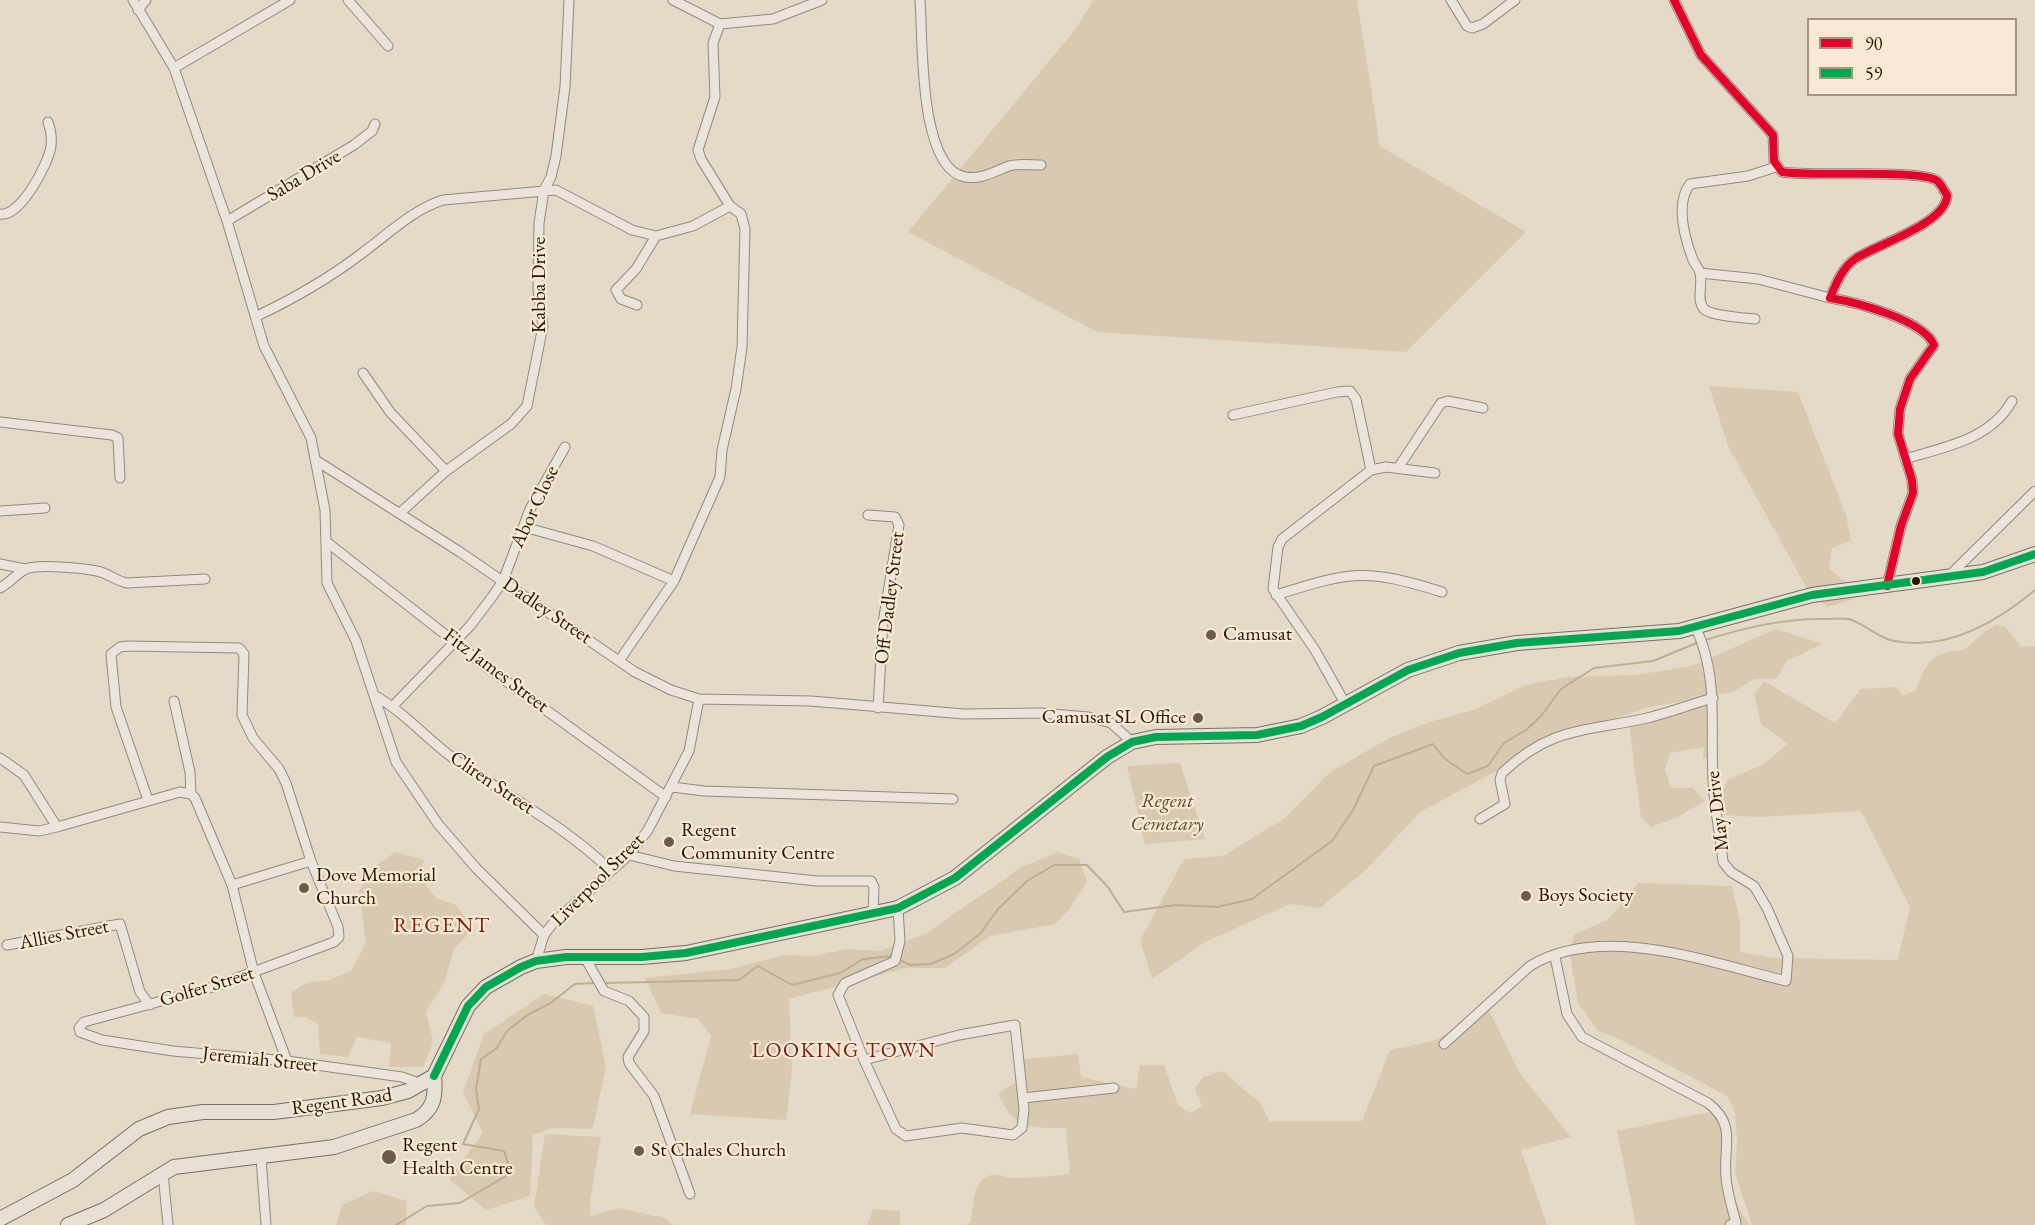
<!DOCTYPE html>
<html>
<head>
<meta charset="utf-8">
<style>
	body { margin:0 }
	#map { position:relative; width:2035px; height:1225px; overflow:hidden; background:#e5dac8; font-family:"EB Garamond",serif }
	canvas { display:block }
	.legend { position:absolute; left:1807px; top:18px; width:210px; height:78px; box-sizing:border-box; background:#f7e9d3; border:2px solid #a59580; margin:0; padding:8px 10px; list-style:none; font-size:18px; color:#2a1703 }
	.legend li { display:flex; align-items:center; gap:12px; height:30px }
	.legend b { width:30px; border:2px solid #a59580 }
</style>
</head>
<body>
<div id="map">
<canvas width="2035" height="1225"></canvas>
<ul class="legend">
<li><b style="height:8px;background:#e4002b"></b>90</li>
<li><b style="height:8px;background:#00a651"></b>59</li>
</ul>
</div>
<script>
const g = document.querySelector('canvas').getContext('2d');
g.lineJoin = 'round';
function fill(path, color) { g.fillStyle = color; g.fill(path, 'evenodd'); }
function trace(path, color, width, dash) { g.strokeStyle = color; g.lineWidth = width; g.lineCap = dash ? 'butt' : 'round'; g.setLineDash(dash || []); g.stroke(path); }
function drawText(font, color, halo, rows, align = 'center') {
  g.font = font + ' "EB Garamond",serif'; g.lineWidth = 4.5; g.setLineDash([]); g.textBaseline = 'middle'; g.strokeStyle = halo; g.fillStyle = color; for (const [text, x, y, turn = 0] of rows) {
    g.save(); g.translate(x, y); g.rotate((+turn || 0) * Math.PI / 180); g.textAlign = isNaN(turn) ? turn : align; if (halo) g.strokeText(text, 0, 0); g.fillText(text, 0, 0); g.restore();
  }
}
const green = new Path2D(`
	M1094,0h263l23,146 146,86 -120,120 -309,-20 -189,-100 166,-201z
	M1709,386l89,6 48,123 5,25 -19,8 -3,21 34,27 -36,11 -21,-20 -78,-141z
	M1996,625l9,1 16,21 14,-1v579h-283l-17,-52 2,-31 -2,-29 -8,-17 -108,-57 -21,-8 -20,-28 -8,-47 4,-22 34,-14 30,-37 94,3 8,36v30l34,6 124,2 12,-53 -49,-96 -102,6 -37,-2 -1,-19 6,-16 35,-15 26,-21 -27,-20 -7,-30 10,-13 71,42 26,-34 35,-2 7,9 13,-6c11,-29 15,-38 48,-40l20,-18z
	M1776,629l46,15 -35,17 -11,18h-21l-23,13 -87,16 -62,23 -66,29 -97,52 -52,56 -48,40 -30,-4 -85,38 -53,37 -12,-39 44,-81 39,-3 62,-38 44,-45 62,-36 42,-16 43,-12 50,-24 42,-8 67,-2 57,-9z
	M1709,703v56l-6,-2 1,-10 -34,6 -5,17 6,18h22l12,13 -27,16 -27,10 -10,-10 -12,-92 41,-9z
	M1180,763l25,76 -60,5 -18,-78z
	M395,852l29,8 -5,16 17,22 20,7 13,18 -1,11 -14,15 -10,34 -18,29 7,30 -10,25h-34l2,-24 -34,-6 -9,20 -28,-3 -2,-30 -12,-7h-12l-3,-25 15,-9 23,-3 22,-9 15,-28 -7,-52 17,-25z
	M1058,852l21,7 8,23 -17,26 -14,16 -66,12 -45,32h-39l-117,31 3,70 -6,51 -96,-6 21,-78 -13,-17 -37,-6 -16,-35 86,-9 53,-14 29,1 34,-7 33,2 45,-17 97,-67z
	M544,994l49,12 13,60 -13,63 -40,-1 -20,7 -3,61 -44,14 -37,-31 34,-46 -20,-41 21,-58z
	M1489,1010l30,62 52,65 -50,13 26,75h-581l5,-3c2,-17 2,-51 28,-47 5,1 9,4 14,3 19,0 39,-2 57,-4l-4,-46c-37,0 -53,1 -68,-35l17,-10v-23l63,-6 3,23 55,12 4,-24h24l14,40 13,8 11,-7 -7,-17 8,-12 20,-6 39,34 7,16h93l28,-71 43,-9z
	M1713,1111l7,5c5,38 5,78 30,109h-114l-19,-94z
	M545,1134l56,3 -11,64 1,15 28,-8 46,10 8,7h-127l-12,-18z
	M373,1191l34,10 -1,24h-70l6,-20z
	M873,1209l27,2v14h-33z`);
const stream = new Path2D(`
	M1705,640c40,-12 78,-22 121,-21 7,0 16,-1 23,0 16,5 29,19 45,22 53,10 102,-18 141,-51
	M900,960l10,5 21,-1 23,-10 26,-20 18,-25 29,-28 27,-16h33l21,22 16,25 52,-7 41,2 35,-8 80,-58 21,-31 21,-44 59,-22 12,15 22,15 21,-8 16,-23 22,-13 15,-14 20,-27 33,-21 59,-7 46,-19
	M604,983l135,-3 19,-14 34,19 48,-12 23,-14 29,-3
	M396,1225l31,-19 33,-3 51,-30 -7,-22 -41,-7 16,-35 -3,-20 5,-30 16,-11 10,-17 22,-17 20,-10 26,-20 20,-1`);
const street = new Path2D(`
	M133,0l41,68 53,153 37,125 47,92 14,72 2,73 29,58 40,121 42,62 38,44 68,67
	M348,0l40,46
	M673,0l47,24 53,-5 49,-19
	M920,0c3,38 -2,168 45,177 16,3 30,-6 44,-11 10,-3 22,-1 32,-1
	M1451,0l16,26 5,2 11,-4 32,-24
	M1674,0l27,55 72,80 1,26 8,11c31,5 135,-3 154,8 5,3 8,11 11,15 0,29 -72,50 -92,64 -13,9 -19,25 -25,39 25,4 94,22 104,47l-24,34 -10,30 -2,25 14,46 1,13 -12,33 -14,60
	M138,10l8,-10
	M174,68l116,-68
	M0,214c20,4 49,-51 51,-68 1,-9 0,-16 -3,-24
	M227,221l127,-76 18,-14 3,-7
	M1700,273l58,6 72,19
	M637,305l-16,-6 -5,-9 20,-21 20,-33
	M257,316c38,-18 71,-37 104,-62 26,-19 51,-44 82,-54l113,-10 76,40 24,6 37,-10 37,-20
	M1755,319c-10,-1 -44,-3 -51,-10 -8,-9 -1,-25 -4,-36 -1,-5 -5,-8 -7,-13 -8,-21 -18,-56 -3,-76l58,-8 28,-9
	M363,373l27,39 56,59
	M1233,415l104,-23 13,-1 6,8 15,71
	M0,422l112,13 6,3 2,40
	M1905,459c39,-12 85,-19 107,-58
	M317,461l143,91 175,120 36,18 28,9 112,2 153,13 77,-1 47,4 23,6 21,19
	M1398,468l43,-65 7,-2 35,7
	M0,511l45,-3
	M400,513l46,-42 65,-47 16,-18 16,-80 -5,-36 1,-67 5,-33 7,-13 5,-21 9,-69 4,-87
	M868,515l27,2 4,8 -16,98 -5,85
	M524,527l69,19 81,35
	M328,543l160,125 178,129
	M0,564l25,5
	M1949,576l86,-85
	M0,588c10,-5 17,-15 26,-19 12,-5 57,-1 71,2 11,2 19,10 30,12l78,-4
	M1276,595c76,-24 89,-27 166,-3
	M619,661l55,-80 46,-104 2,-27 14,-61 6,-42 3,-118 -4,-15 -11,-8 -29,-47 -3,-9 17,-53 -2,-54 7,-19
	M374,695c30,17 52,43 79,63 52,37 111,67 157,112
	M174,701l16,71 1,22
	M1346,705l-31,-55 -42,-61 5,-42 4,-8 89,-69 15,-3 49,6
	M393,706l77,-80 22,-29 11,-16 27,-72 35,-62
	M0,758l24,17 33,52 123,-35 11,2 4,4 37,87 22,88 33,88
	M672,787l32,4 249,8
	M148,800l-32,-93 -5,-53 9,-7 8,-1 111,2 5,6 -2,61 11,23 26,31 7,14 25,78 27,66 1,10 -5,5 -121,45 -129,35 -5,6 1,4 22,8 71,11 114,10 115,16 22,8
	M1480,819l25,-15 -5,-24 2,-7c50,-47 83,-41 145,-55 22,-5 44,-14 66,-20
	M0,827l39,4 18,-4
	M629,855l45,11 143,15h54l3,6 -1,28
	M232,885l79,-24
	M7,945l113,-21 20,68 10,13
	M584,956l20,35 25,10 15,16v14l-16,26 1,6 25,33 36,98
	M1555,957l12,57 15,23 126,66c29,22 15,43 18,74 1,16 6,30 10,46l-6,2
	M536,961l8,-26 10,-13 75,-67 19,-25 41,-79 10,-52
	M1444,1044l86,-78c73,-44 181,-3 256,15l2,-25 -21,-48 -13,-22 -23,-14 -8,-10c-3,-28 -9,-56 -10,-83 -3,-53 6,-101 -17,-151
	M864,1060l95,-25 56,-10 9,84 -2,19 -9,7 -51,-7 -56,8 -10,-7 -32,-69 -26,-65 7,-12 50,-22 5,-20 -2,-33
	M1023,1098l91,-10
	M261,1158l5,67
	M163,1173l5,52`);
const primary = new Path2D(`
	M434,1076l34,-70 18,-19 35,-20 15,-6 30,-4h76l44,-4 212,-45 57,-30 152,-121 25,-15 24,-5 101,-2 44,-9 21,-9 86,-47 51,-17 58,-10 162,-12 133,-36 171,-23 52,-18
	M0,1219l73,-39 66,-51 29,-12 35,-5h71l108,-14 26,-7 26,-15
	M68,1225l36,-15 70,-43 160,-20 82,-27c18,-10 20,-24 18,-44`);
const bus1 = new Path2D(`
	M1674,0l27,55 72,80 1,26 8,11c31,5 135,-3 154,8 5,3 8,11 11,15 0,29 -72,50 -92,64 -13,9 -19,25 -25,39 25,4 94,22 104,47l-24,34 -10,30 -2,25 14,46 1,13 -12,33 -14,60`);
const bus2 = new Path2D(`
	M434,1076l34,-70 18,-19 35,-20 15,-6 30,-4h76l44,-4 212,-45 57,-30 152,-121 25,-15 24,-5 101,-2 44,-9 21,-9 86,-47 51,-17 58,-10 162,-12 133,-36 171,-23 52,-18`);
const markers = [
	[1916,581,5,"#2a1703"],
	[1211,635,6,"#6b5b48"],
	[1198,718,6,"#6b5b48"],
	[669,842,6,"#6b5b48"],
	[304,888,6,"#6b5b48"],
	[1526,896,6,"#6b5b48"],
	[639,1151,6,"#6b5b48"],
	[389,1157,8,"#6b5b48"]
];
const streetNames = [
	["Saba Drive",304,176,-31],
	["Kabba Drive",540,285,-90],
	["Abor Close",535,507,-65],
	["Off Dadley Street",890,598,-83],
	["Dadley Street",547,611,34],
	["Fitz James Street",496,671,37],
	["Cliren Street",492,783,34],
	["May Drive",1718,811,-97],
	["Liverpool Street",598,880,-45],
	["Allies Street",64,935,-11],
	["Golfer Street",207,987,-17],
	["Jeremiah Street",260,1060,6],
	["Regent Road",342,1102,-8]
];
const poiNames = [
	["Camusat",1223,635],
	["Camusat SL Office",1186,718,"right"],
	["Regent",681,831],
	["Community Centre",681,854],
	["Dove Memorial",316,876],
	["Church",316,899],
	["Boys Society",1538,896],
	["Regent",402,1146],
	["Health Centre",402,1169],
	["St Chales Church",651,1151]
];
const parkNames = [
	["Regent",1167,802],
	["Cemetary",1167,825]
];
const neighbourhoodNames = [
	["LOOKING TOWN",844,1051]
];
const quarterNames = [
	["REGENT",442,926]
];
fill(green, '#d9c9b0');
trace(stream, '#bead93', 2);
trace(street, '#92897d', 11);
trace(primary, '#776f63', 16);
trace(street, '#eae4dc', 9);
trace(primary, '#e7e0d5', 14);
trace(bus1, '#e4002b', 8);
trace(bus2, '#00a651', 8);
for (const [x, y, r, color] of markers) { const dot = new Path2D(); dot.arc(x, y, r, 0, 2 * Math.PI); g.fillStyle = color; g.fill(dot); trace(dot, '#f7e9d3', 2); }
drawText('20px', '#2a1703', '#f7e9d3', streetNames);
drawText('20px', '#2a1703', '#f7e9d3', poiNames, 'left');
drawText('italic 20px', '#5c4831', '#f7e9d3', parkNames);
g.letterSpacing = '1.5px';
drawText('21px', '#7a1f14', '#f7e9d3', neighbourhoodNames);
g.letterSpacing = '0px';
g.letterSpacing = '1.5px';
drawText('22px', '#7a1f14', '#f7e9d3', quarterNames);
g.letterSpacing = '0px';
</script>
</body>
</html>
